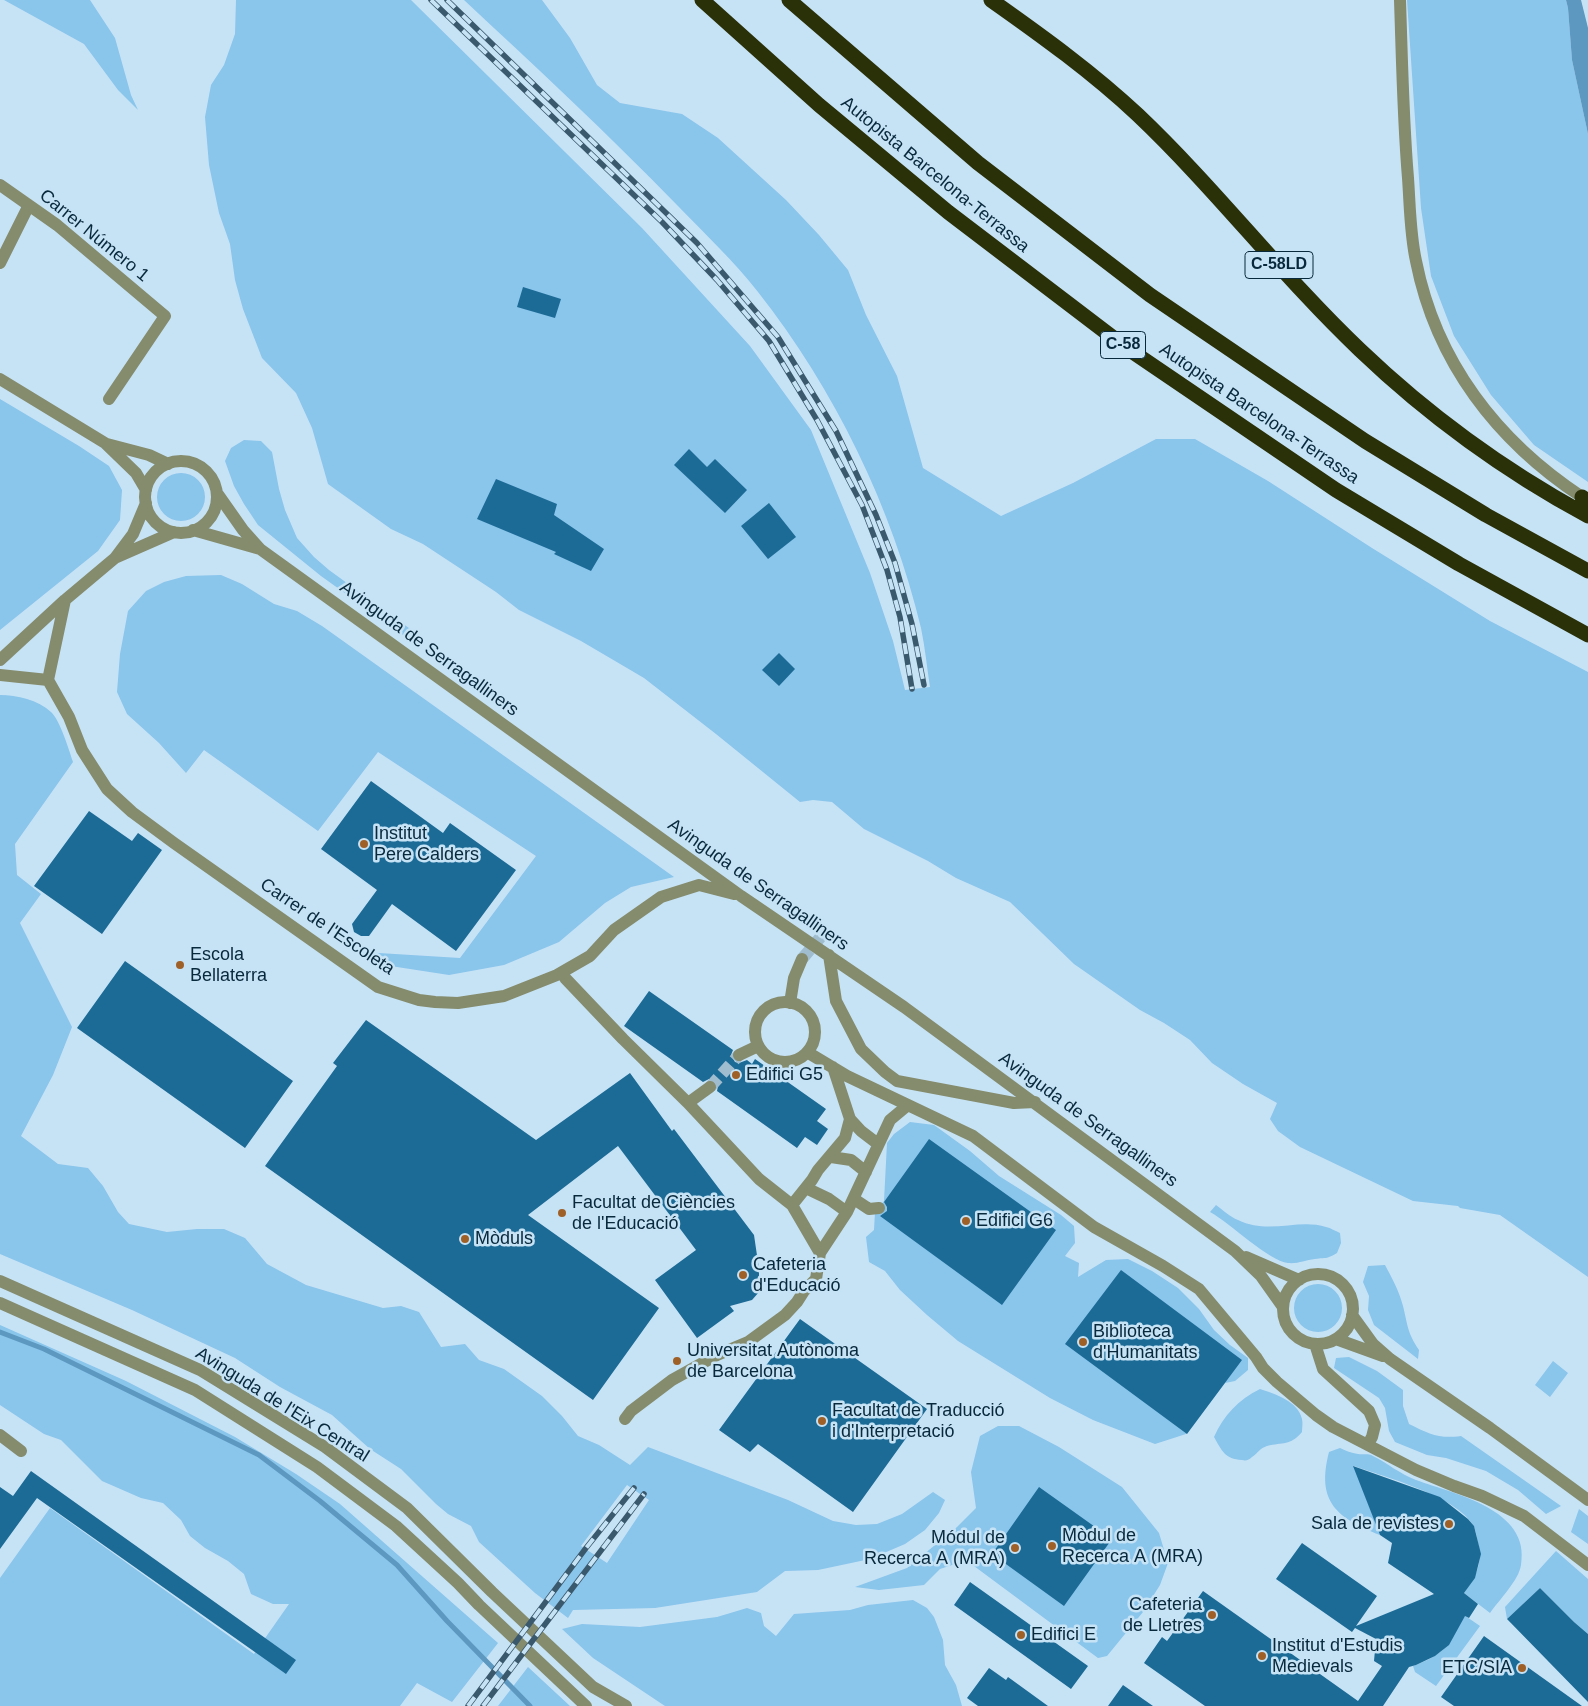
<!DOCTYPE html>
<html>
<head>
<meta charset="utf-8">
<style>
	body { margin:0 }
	canvas { display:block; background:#c6e2f5 }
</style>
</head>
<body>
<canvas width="1588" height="1706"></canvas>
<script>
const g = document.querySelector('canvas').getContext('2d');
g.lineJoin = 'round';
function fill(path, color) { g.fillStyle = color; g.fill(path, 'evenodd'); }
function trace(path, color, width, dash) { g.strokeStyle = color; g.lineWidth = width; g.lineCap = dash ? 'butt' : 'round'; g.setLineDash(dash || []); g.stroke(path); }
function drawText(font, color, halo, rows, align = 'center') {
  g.font = font + ' Arial,sans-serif'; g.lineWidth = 5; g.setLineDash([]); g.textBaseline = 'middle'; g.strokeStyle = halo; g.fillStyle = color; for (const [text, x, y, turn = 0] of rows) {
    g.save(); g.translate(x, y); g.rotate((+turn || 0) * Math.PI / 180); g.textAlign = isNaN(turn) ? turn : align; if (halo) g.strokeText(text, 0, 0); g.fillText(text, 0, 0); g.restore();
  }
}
const green = new Path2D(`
	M4,0h86l25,38 16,57 7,15 -20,-20 -34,-46z
	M236,0h175l231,228 108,118 61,84 59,143 23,68 12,49 25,-3c-3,-19 -5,-40 -9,-59 -29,-121 -86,-238 -163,-336 -24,-31 -54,-59 -81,-87 -69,-71 -141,-138 -213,-205h78l28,38 27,47 23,18 62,11 36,24 68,62 33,35 29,35 18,45 31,61 26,92 78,48 72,-33 83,-44h39l73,42 104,67 118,73 98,51v605l-88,-62 -40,-7 -2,-2 -45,-5 -23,-11 -90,-43 -22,-16 -8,-12 7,-16 -34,-19 -31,-21 -22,-23 -26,-17 -24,-13 -66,-46 -64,-62 -54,-24 -28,-17 -64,-32 -32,-27 -19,-2 -13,2 -84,-68 -72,-56 -63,-37 -62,-31 -23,-18 -73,-48 -32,-15 -63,-45 -16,-56 -16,-35 -34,-35 -19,-49 -8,-29 -5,-36 -11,-31 -10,-48 -4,-48 6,-32 13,-20 11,-31z
	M1407,0h159l2,8 4,52 16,74v348l-54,-37 -43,-50 -37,-59 -23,-60 -10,-68z
	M0,399l79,47 30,20 13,24 -2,30 -22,31 -98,79z
	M244,440l17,1 11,11 7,37 6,21 12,28 17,19 15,13 95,69 -4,8 -99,-71 -63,-51 -14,-21 -10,-18 -9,-25 6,-13z
	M157 497a24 24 0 1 1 48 0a24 24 0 1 1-48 0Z
	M221,575l21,9 32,20 23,7 25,15 352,251 -43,10 -26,16 -46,39 -55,23 -55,10 -65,-10 -22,-13 98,6 76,-102 -158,-104 -60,79 -114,-81 -18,23 -27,-30 -32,-29 -10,-22 3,-38 8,-43 18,-20 18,-9 22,-6z
	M0,695c17,0 38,5 51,17 9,8 18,38 22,50l-58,82 2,31 24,19 -21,29 52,104 -19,48 -32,61 37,28 30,4 15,18 15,26 11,12 38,8 30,-3h27l21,9 22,26 39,21 77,23 18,-2 18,6 22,35 24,-3 14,16 25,9 38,27 20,20 16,20 21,9 31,20 18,-18 140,53 45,21 23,4 21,-1 25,-10 31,-22 12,8 -6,13 -14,17 -20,14 -35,15 -52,11 -33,1 -28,21 -102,16 -82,2 -5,8 -33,-25 -56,-51 -8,-16 -23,-12 -12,-10 -35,-35 -31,-20 -38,-34 -52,-28 -45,-29 -103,-48 -132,-56zM627,1485l22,15 -42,63 -26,-17z
	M910,1122l24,3 36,26 29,25 62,39 13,11 1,17 -10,13 14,7 -1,14 28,-17 22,-1 24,12 26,17 21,21 15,21 16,15 18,13v12l-13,11 -10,2 -39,51 -31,10 -62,-24 -43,-22 -92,-57 -31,-26 -27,-25 -15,-19 -16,-9 -3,-25 8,-7 1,-18 9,-11 3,-58 7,-9z
	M1216,1205c7,5 14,12 22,15 31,15 61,-2 88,7 5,1 9,4 14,6l1,10 -4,10c-12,7 -10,4 -22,6 -10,1 -17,5 -27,4 -19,-2 -58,-40 -78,-51z
	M1385,1265c7,13 14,26 18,41 5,20 4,26 16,44l-1,9 -44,-34 -6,-15 1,-14 -6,-14 5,-16z
	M1294 1308a24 24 0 1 1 48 0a24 24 0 1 1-48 0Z
	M0,1325l126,56 109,56 61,37 44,30 158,139 -46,59 -35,-19 -17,23h-400v-128l50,-70 204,146 35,-50h-16l-22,-10 -7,-20 -16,-13 -23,-13 -15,-12 -9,-16 -18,-17 -22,-5 -39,-17 -41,-41 -17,-6 -44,-29z
	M1349,1357l28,14 26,19v16l6,18c20,10 30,15 52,12l100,70 -15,8 -28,-24 -32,-19 -40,-13 -19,-3 -32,-13 -6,-11 -4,-23 -6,-10 -45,-30 2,-10z
	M1553,1361l15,12 -18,24 -15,-12z
	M1260,1389c15,5 38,12 42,30 1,4 0,9 0,13 -12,14 -19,10 -35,14 -7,2 -9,7 -15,11 -3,3 -6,4 -10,3 -17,-1 -20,-9 -28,-23 10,-22 24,-37 46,-48z
	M998,1426h21l40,21 63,40 37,46 9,30 -8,22 -17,27 -36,44 -9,2 -124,-92 -19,-2 -15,5 -16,16 -45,5 -24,-3 52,-19 50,-41 19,-19 -5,-36 9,-36z
	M1340,1448c6,3 11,5 18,6 5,1 10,-1 15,2 14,7 27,18 43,24 38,14 115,29 105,85 -2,15 -22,35 -31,48l-26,-20c12,-17 19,-29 14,-50 -1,-5 -2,-13 -5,-18 -17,-29 -88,-48 -119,-59l26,69c-43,-17 -64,-33 -51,-83z
	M1579,1509l9,7v28l-17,-12z
	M1556,1551l32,28v55l-14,-12 -34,-34 -33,31 -2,-12z
	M913,1600l14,8 7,9 9,23 2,25 11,20 6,21h-297l-72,-48 -31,-29 20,-5 58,3 77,-10 30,-9 14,5 3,13 12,10 18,-22 56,-4 18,-5z
	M1461,1613l19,13 -44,60 -21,-14 -2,-6c30,-11 41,-22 48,-53z
	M528,1667l42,39h-72z`);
const water = new Path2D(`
	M1566,0h15l7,28v106l-16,-74 -4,-52z`);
const stream = new Path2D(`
	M0,1332l44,17 215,106 61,46 77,64 50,56 83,85`);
const building = new Path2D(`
	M523,287l38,12 -6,19 -38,-11z
	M689,449l18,18 8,-8 32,31 -22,23 -51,-48z
	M496,479l61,25 -3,11 50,34 -13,22 -37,-17 2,-2 -79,-33z
	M769,503l27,34 -28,22 -27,-33z
	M779,653l16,16 -16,17 -17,-16z
	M371,781l72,52 7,-10 66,47 -60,81 -64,-47 -23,32h-8l-7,-4 -2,-8 25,-34 -56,-41z
	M89,811l43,30 6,-8 24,17 -60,84 -68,-48z
	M125,961l168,120 -48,67 -168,-120z
	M649,991l84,59 -2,5 4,7 4,1 8,-3 5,4 3,-5 71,50 -9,12 11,8 -11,16 -12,-8 -8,11 -80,-57 1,-5 -4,-6 -5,-1 -6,3 -79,-56z
	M366,1020l170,120 94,-67 42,58 2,-2 80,106 5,34v23l-7,8 -22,6 4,5 -37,27 -42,-58 41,-30 -78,-104 -90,69 131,93 -66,92 -328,-234 72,-100 -4,-3z
	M929,1139l127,91 -54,75 -122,-89 7,-5v-4l-3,-5z
	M1121,1270l121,90 -55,74 -122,-90z
	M800,1319l127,90 -74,103 -95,-68 -8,8 -31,-22z
	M1353,1466l87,31 28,22 6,7 7,28 -6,24 -11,15 14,11 -9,14 -4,-2 -16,29 -14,11 -19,9 -7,2 -26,39h-178l-61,-43 18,-26 5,4 36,-50 155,110 24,-35 -8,-5 2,-22 -21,-11 -3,4 -76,-53 26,-36 75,53 -21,30 78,-32 -46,-31 4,-20 -12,-8z
	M31,1471l265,189 -10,14 -249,-176 -37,51v-62l13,9z
	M1039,1487l73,52 -48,67 -72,-52z
	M970,1582l118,84 -17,23 -117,-84z
	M1540,1588l34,34 14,12v68l-81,-83z
	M1484,1636l98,70h-128l-13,-9z
	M989,1668l17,12 2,-3 40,29h-70l-11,-8z
	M1123,1685l30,21h-45z`);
const minorTunnel = new Path2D(`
	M802,959l22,-26
	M710,1087l29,-32`);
const minor = new Path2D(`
	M1400,0c2,59 3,119 8,178 2,28 2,56 8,83 20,101 81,180 166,236
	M0,185l57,40 108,91 -56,83
	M0,263l29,-58
	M0,379l105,64 31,30 10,17
	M107,444l42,11 19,9
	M145 497a36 36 0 1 1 72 0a36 36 0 1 1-72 0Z
	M217,493l26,37 17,19 481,347 163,111 331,244 26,25 22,31
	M193,530l67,19
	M117,557l57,-25
	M65,600l-17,80 21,37 13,33 25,39 25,23 42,31 204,144 41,13 16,2 23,1 46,-7 53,-21 33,-19 24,-26 47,-33 38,-12 35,9
	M0,660l65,-60 50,-42 18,-24 13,-31
	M0,675l48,5
	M829,955l7,46 25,48 24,23 12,9 16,3 101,19 21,-1
	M565,978l58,61 65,64 71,76 33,26 28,48
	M755 1032a30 30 0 1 1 60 0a30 30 0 1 1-60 0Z
	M790,1003l4,-25 8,-19
	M807,1052l40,24 126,60 121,91 69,39 36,23 57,68 7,11 14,14 39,33 17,12 83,43 38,16 28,10 42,20 64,49
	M739,1055l19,-9
	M833,1067l17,52 11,12 17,13
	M688,1103l22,-16
	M831,1157l20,3 15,12
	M806,1188l23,11 18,13
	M854,1199l15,10 10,-1
	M792,1205l20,-25 6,-10 27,-32 5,-19
	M1246,1257l53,23
	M1283 1309a35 35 0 1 1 70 0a35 35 0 1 1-70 0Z
	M0,1281l200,89 125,77 82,61 85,84 101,95 33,19
	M0,1303l195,87 122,77 79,59 62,57 21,22 107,101
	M1352,1315l21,29 17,15 100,69 98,72
	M1336,1339l47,17
	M1315,1344l8,25 46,42 6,14 -3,12 -4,7
	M625,1419l6,-8 41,-31 45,-25 31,-13 37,-27 12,-13 7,-11 12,-12 4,-26 27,-41 43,-92 18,-15
	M0,1435l21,16`);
const highway = new Path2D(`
	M702,0l117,105 129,107 176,134 212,144 123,74 129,71
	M789,0l189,163 172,132 215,146 121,74 102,56
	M991,0c51,36 101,72 147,115 78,74 144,161 222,235 68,65 145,121 228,166
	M1582,497l6,4`);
const rail = new Path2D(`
	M431,0l231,222 55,58 52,61 48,79 45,85 25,65 13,47 12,72
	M447,0l250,243 81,94 58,94 40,84 19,48 17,61 12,61
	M468,1706l118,-158 48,-60
	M483,1706l161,-212`);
const markers = [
	[364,844,5,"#9f6028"],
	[180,965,5,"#9f6028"],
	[736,1075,5,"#9f6028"],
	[562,1213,5,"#9f6028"],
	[966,1221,5,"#9f6028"],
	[465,1239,5,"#9f6028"],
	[743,1275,5,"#9f6028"],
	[1083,1342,5,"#9f6028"],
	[677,1361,5,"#9f6028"],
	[822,1421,5,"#9f6028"],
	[1449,1524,5,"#9f6028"],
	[1052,1546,5,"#9f6028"],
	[1015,1548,5,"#9f6028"],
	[1212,1615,5,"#9f6028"],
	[1021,1635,5,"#9f6028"],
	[1262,1656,5,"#9f6028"],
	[1522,1668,5,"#9f6028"]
];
const shields = [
	[1279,265,68],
	[1123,345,45]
];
const shieldNames = [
	["C-58LD",1279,265],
	["C-58",1123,345]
];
const streetNames = [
	["Autopista Barcelona-Terrassa",935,175,39],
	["Carrer Número 1",94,236,39],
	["Autopista Barcelona-Terrassa",1259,414,34],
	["Avinguda de Serragalliners",429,649,36],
	["Avinguda de Serragalliners",758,885,35],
	["Carrer de l'Escoleta",327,927,34],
	["Avinguda de Serragalliners",1088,1120,36],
	["Avinguda de l'Eix Central",282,1405,32]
];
const poiNames = [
	["Institut",374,834],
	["Pere Calders",374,855],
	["Escola",190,955],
	["Bellaterra",190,976],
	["Edifici G5",746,1075],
	["Facultat de Ciències",572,1203],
	["de l'Educació",572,1224],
	["Edifici G6",976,1221],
	["Mòduls",475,1239],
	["Cafeteria",753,1265],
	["d'Educació",753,1286],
	["Biblioteca",1093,1332],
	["d'Humanitats",1093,1353],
	["Universitat Autònoma",687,1351],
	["de Barcelona",687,1372],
	["Facultat de Traducció",832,1411],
	["i d'Interpretació",832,1432],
	["Sala de revistes",1439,1524,"right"],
	["Mòdul de",1062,1536],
	["Recerca A (MRA)",1062,1557],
	["Módul de",1005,1538,"right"],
	["Recerca A (MRA)",1005,1559,"right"],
	["Cafeteria",1202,1605,"right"],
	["de Lletres",1202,1626,"right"],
	["Edifici E",1031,1635],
	["Institut d'Estudis",1272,1646],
	["Medievals",1272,1667],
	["ETC/SIA",1512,1668,"right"]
];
fill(green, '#8ac5ec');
fill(water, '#5c98bf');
trace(stream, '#5c98bf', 5);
fill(building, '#1c6b96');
trace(minorTunnel, '#a0bdd0', 12, [12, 6]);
trace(minor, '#858c6d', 12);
trace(highway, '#2a3008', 15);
trace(rail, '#3a596c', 5.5);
trace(rail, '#c6e2f5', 4, [11]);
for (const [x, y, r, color] of markers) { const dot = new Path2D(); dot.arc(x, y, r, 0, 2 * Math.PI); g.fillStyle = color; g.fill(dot); trace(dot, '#c6e2f5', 2); }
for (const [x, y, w] of shields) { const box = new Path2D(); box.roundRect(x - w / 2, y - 13.5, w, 27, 4); g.fillStyle = '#c6e2f5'; g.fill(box); trace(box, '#08283b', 1); }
drawText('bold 16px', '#08283b', null, shieldNames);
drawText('18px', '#08283b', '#c6e2f5', streetNames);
drawText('18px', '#08283b', '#c6e2f5', poiNames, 'left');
</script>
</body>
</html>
